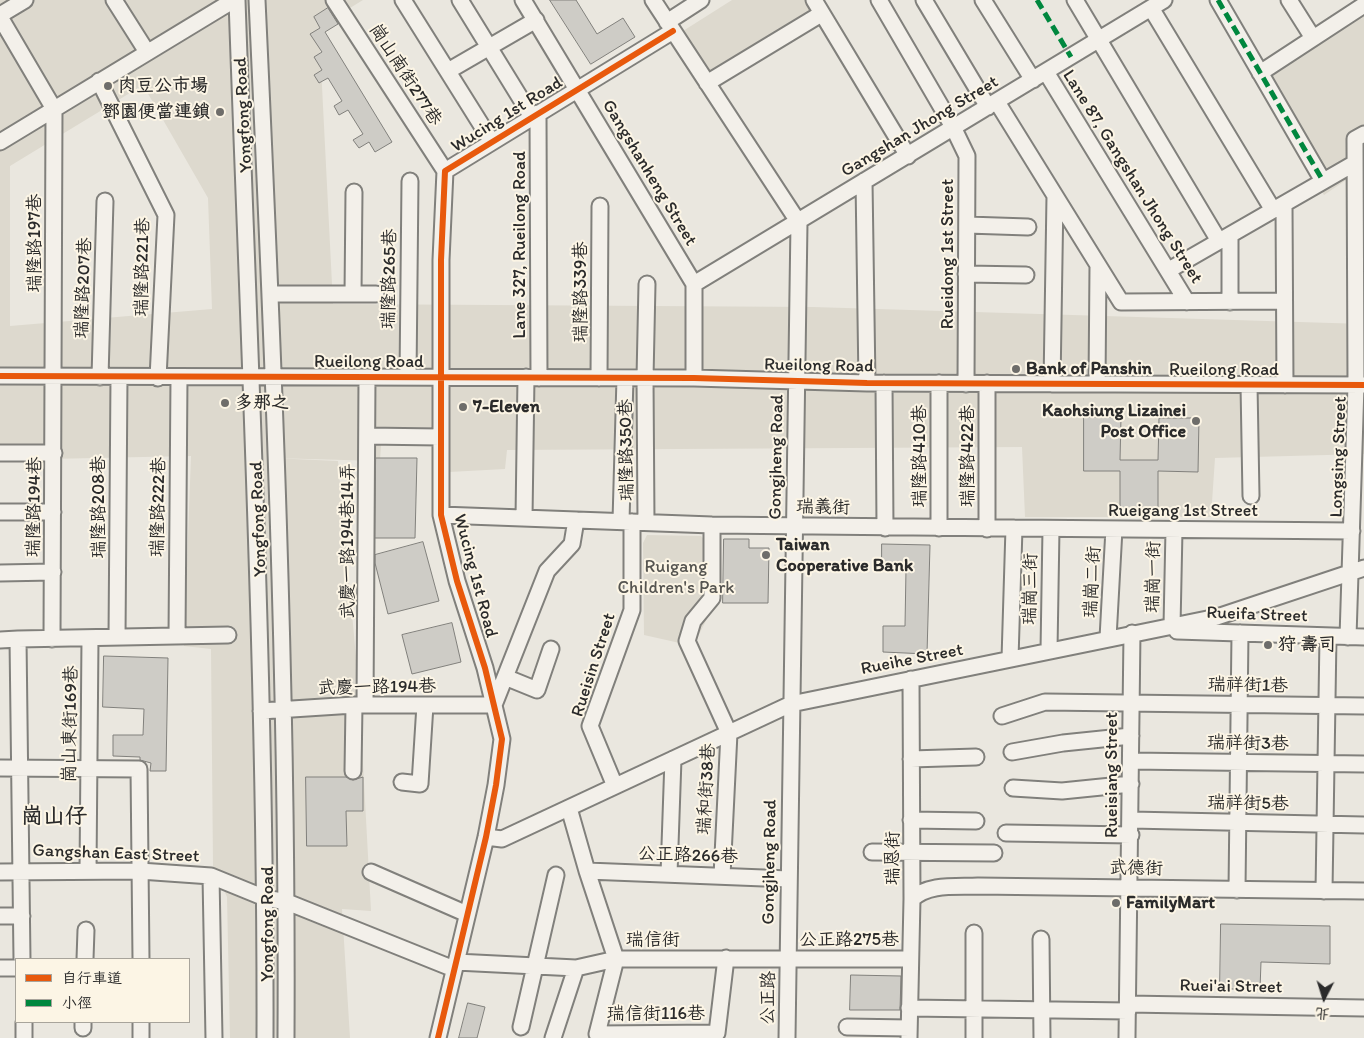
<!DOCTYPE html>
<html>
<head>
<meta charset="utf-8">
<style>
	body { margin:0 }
	#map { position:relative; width:1364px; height:1038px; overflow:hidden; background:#eae7df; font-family:Itim,"LXGW WenKai TC",sans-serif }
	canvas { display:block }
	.legend { position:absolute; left:15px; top:958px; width:175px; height:65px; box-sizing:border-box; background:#fcf5e5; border:1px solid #a8a49b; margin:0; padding:6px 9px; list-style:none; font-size:15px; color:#2b2b2b }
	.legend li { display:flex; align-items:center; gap:10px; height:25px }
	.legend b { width:25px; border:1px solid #a8a49b }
	.north { position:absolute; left:1299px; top:973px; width:50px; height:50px; -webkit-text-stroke:4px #fcf5e5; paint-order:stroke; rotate:185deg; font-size:14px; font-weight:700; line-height:20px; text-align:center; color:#2b2b2b }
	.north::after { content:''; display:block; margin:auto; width:18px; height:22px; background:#2b2b2b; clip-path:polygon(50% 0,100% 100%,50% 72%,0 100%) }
</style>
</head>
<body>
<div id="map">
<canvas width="1364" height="1038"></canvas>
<ul class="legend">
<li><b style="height:6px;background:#e8590c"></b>自行車道</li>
<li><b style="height:6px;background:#00873e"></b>小徑</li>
</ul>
<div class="north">北</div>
</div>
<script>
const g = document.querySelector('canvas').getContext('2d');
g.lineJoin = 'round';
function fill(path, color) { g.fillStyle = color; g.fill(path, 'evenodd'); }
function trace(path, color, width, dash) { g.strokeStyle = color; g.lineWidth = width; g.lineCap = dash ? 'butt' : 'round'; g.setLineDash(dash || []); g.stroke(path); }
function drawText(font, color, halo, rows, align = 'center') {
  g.font = font + ' Itim,"LXGW WenKai TC",sans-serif'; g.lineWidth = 4; g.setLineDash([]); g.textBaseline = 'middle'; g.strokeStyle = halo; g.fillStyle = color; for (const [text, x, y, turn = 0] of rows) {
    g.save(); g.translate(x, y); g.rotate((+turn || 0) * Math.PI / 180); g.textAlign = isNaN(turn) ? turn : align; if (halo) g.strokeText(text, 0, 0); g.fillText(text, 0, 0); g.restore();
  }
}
const built = new Path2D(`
	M0,0h363l-44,27 14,277 480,3 551,17v130l-149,4 -4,59h-186l-3,-70 -515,3 -2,19 -56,3 -3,-26 -65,-1 -1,16 -108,-3 66,3 21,229 12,221 -29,-2 8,129h-120l-3,-141 -14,-31 -2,-217 -27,-3 7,-190 -191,4zM143,85l65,113 4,111 -202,17v-160z
	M732,0h76l10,17 -104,64 -31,-50z
	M1357,0h7v168l-40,27 -75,-123z
	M647,535l54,1 6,6 3,71 -17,33 -49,-11 -1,-92z`);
const building = new Path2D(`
	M550,0h26l21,34 26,-16 12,19 -44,27z
	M328,8l10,16 -13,8 67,110 -17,10 -6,-10 -10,6 -6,-8 10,-6 -15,-24 -9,5 -5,-9 8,-5 -14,-23 -9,5 -5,-8 8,-5 -8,-13 8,-5 -12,-18 10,-6 -6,-11z
	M1084,417h37l-1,43h38l1,-42h40l-1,54 -40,-1v39l-38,-1v-38h-36z
	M376,458h41l-2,80h-40z
	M724,539h25v9h20l-1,55h-45z
	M423,542l16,59 -51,13 -13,-51v-8z
	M882,544l48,1 -3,109 -44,-2v-26h22l1,-57h-24z
	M452,623l9,39 -49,12 -10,-39z
	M104,656l64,2 -2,113h-16l1,-8 -11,-3v-3l-27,-1v-21h30l1,-26 -41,-2z
	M306,777h40l7,3 10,-3v34h-17l1,35h-40z
	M1221,924l109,2v38l-69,-2 -1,27h-40z
	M851,975l50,1 -1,34h-50z
	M468,1003l17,4 -8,31h-18z`);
const minor = new Path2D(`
	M114,0l33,52
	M237,0c12,346 29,692 28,1038
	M257,0c16,346 31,692 29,1038
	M334,0l111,171
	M403,0l89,142
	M460,0l72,117
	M523,0l171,284v94
	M653,0l146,223 -12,815
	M814,0l94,156
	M879,0l74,127 14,29 -1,228
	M924,0l64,107
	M983,0l50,80
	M1075,0l144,241
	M1218,0l105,181
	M1289,0l24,38
	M1151,8l122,202
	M0,15l25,-15
	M0,17l54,92 -2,530
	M667,22l34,-22
	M448,71l88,-51
	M1046,72l141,230
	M1260,73l104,-68
	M99,81l67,134 -8,163
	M707,83l114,-69
	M997,102l124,200 163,-1
	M538,113l1,265
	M0,142l234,-142
	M864,181l3,202
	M1284,204l1,181
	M967,225l61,2
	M1230,235v67
	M1169,270l186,-107
	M966,274l60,1
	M694,284l470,-284
	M271,294h105
	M353,294l1,-102
	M0,376l694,2 173,5 497,2
	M100,377l5,-176
	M408,377l2,-196
	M599,378l1,-172
	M884,383l1,145
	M939,383v145
	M987,383v146
	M1052,384l3,-188
	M1097,384l1,-118
	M1249,385l2,111
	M367,436l73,1
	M0,453h54
	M0,512h53
	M441,515l271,10 302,3 -4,131
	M524,518l2,-141
	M621,521l4,-143
	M646,522l-1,-144 2,-94
	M712,525v73l-19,23 -6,20 42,92 -7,143
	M1014,528l338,3
	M0,573l53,-1
	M1172,626l2,-96
	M1177,631l187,6
	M177,636l2,-258
	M117,637l2,-260
	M1348,637l8,-252 -1,-246 9,-5
	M1108,638l6,-109
	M18,639l210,-4
	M0,640l18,-1 4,320
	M1049,650l2,-121
	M505,677l32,13 14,-41
	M365,705l2,-328
	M261,711l93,-6h140l53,-134 25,-27 4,-24
	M1002,716l43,-14 319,4
	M1012,752l51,-9 68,-7
	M911,759l65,-2
	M1131,761l233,3
	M0,768l139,1 2,190
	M353,771l1,-66
	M402,782l18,2 5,-79
	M615,786l-25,-60 42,-116v-88
	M1013,788l49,3 69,-7
	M569,808l18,63 29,88
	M911,820l65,1
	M1131,820l233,5
	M1006,833l125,2
	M486,837l16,2 289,-135 426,-87 147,-49
	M872,852l122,1
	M88,871l2,-233
	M587,871l202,8
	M0,872l140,-1 71,5 54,22 22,4 167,67
	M371,872l96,42
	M669,874l4,-115
	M211,876l3,162
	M1237,890l3,-257
	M1324,891l4,-255
	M912,899c17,-16 44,-12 66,-13l386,5
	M0,916h22
	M1041,939l1,99
	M85,959l1,-29
	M616,959l-19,75 120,-1 9,-75
	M456,962l120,6 40,-9h294
	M0,968h16
	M1128,1004l236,4
	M909,1008l219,3
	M24,1022v16
	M141,1022v16
	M521,1027l35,-152
	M847,1027l62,1
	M83,1028v-6
	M438,1038l48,-201 10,-52 6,-46 -17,-71 -28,-87 -16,-66v-255l4,-89 228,-140
	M553,1038l23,-70
	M909,1038l3,-139 -1,-220
	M974,1038v-105
	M1127,1038l5,-405`);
const quiet = new Path2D(`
	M1037,0l34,57
	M1218,0l105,181`);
const cycleway = new Path2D(`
	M0,376l694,2 173,5 497,2
	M438,1038l48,-201 10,-52 6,-46 -17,-71 -28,-87 -16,-66v-255l4,-89 228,-140`);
const markers = [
	[108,86,5,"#6e6d6a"],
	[220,112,5,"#6e6d6a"],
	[1016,369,5,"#6e6d6a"],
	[225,403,5,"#6e6d6a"],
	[463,407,5,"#6e6d6a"],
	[1196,421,5,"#6e6d6a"],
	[766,555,5,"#6e6d6a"],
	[1268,645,5,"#6e6d6a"],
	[1116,903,5,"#6e6d6a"]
];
const streetNames = [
	["崗山南街277巷",405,75,57],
	["Yongfong Road",244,115,-93],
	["Wucing 1st Road",507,115,-32],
	["Gangshan Jhong Street",920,127,-31],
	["Gangshanheng Street",649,173,59],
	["Lane 87, Gangshan Jhong Street",1132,177,58],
	["瑞隆路197巷",35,243,-90],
	["Lane 327, Rueilong Road",520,245,-90],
	["Rueidong 1st Street",948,254,-90],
	["瑞隆路221巷",143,267,-89],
	["瑞隆路265巷",390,279,-89],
	["瑞隆路207巷",84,288,-88],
	["瑞隆路339巷",581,292,-90],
	["Rueilong Road",369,362],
	["Rueilong Road",819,366,1],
	["Rueilong Road",1224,370],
	["瑞隆路350巷",627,450,-91],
	["瑞隆路410巷",920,456,-90],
	["瑞隆路422巷",968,456,-90],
	["Gongjheng Road",777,457,-89],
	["Longsing Street",1339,457,-88],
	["瑞隆路194巷",35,507,-89],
	["瑞隆路208巷",99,507,-90],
	["瑞隆路222巷",159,507,-89],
	["瑞義街",823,508,1],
	["Rueigang 1st Street",1183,511],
	["Yongfong Road",259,519,-92],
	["武慶一路194巷14弄",348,541,-90],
	["Wucing 1st Road",475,576,75],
	["瑞崗一街",1154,577,-89],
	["瑞崗二街",1093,582,-87],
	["瑞崗三街",1031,589,-89],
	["Rueifa Street",1257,615,2],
	["Rueihe Street",912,660,-11],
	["Rueisin Street",594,665,-72],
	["瑞祥街1巷",1248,686,1],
	["武慶一路194巷",377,688,-1],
	["崗山東街169巷",71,724,-89],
	["瑞祥街3巷",1248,744,1],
	["Rueisiang Street",1112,775,-90],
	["瑞和街38巷",707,789,-87],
	["瑞祥街5巷",1248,804,1],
	["Gangshan East Street",116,854,2],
	["公正路266巷",688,856,2],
	["瑞恩街",893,858,-90],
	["Gongjheng Road",770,862,-89],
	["武德街",1136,869,1],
	["Yongfong Road",268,924,-90],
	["瑞信街",653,940],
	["公正路275巷",849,940],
	["Ruei'ai Street",1231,987,1],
	["公正路",769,998,-89],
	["瑞信街116巷",656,1014]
];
const poiNames = [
	["肉豆公市場",118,86],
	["鄧園便當連鎖",210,112,"right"],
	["Bank of Panshin",1026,369],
	["多那之",235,403],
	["7-Eleven",473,407],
	["Kaohsiung Lizainei",1186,411,"right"],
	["Post Office",1186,432,"right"],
	["Taiwan",776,545],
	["Cooperative Bank",776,566],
	["狩 壽司",1278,645],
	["FamilyMart",1126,903]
];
const parkNames = [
	["Ruigang",676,567],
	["Children's Park",676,588]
];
const districtNames = [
	["崗山仔",54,817]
];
fill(built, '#ddd9ce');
fill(building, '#ceccc6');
trace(building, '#81807c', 1);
trace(minor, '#81807c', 19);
trace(minor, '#f3f0ea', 15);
trace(quiet, '#00873e', 5, [10, 5]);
trace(cycleway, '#e8590c', 6);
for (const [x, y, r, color] of markers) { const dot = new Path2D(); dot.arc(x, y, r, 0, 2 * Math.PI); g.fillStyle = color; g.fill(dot); trace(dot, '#fcf5e5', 2); }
drawText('18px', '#2b2b2b', '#fcf5e5', streetNames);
drawText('bold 18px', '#2b2b2b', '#fcf5e5', poiNames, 'left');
drawText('18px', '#555450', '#fcf5e5', parkNames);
drawText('bold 22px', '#2b2b2b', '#fcf5e5', districtNames);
</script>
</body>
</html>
